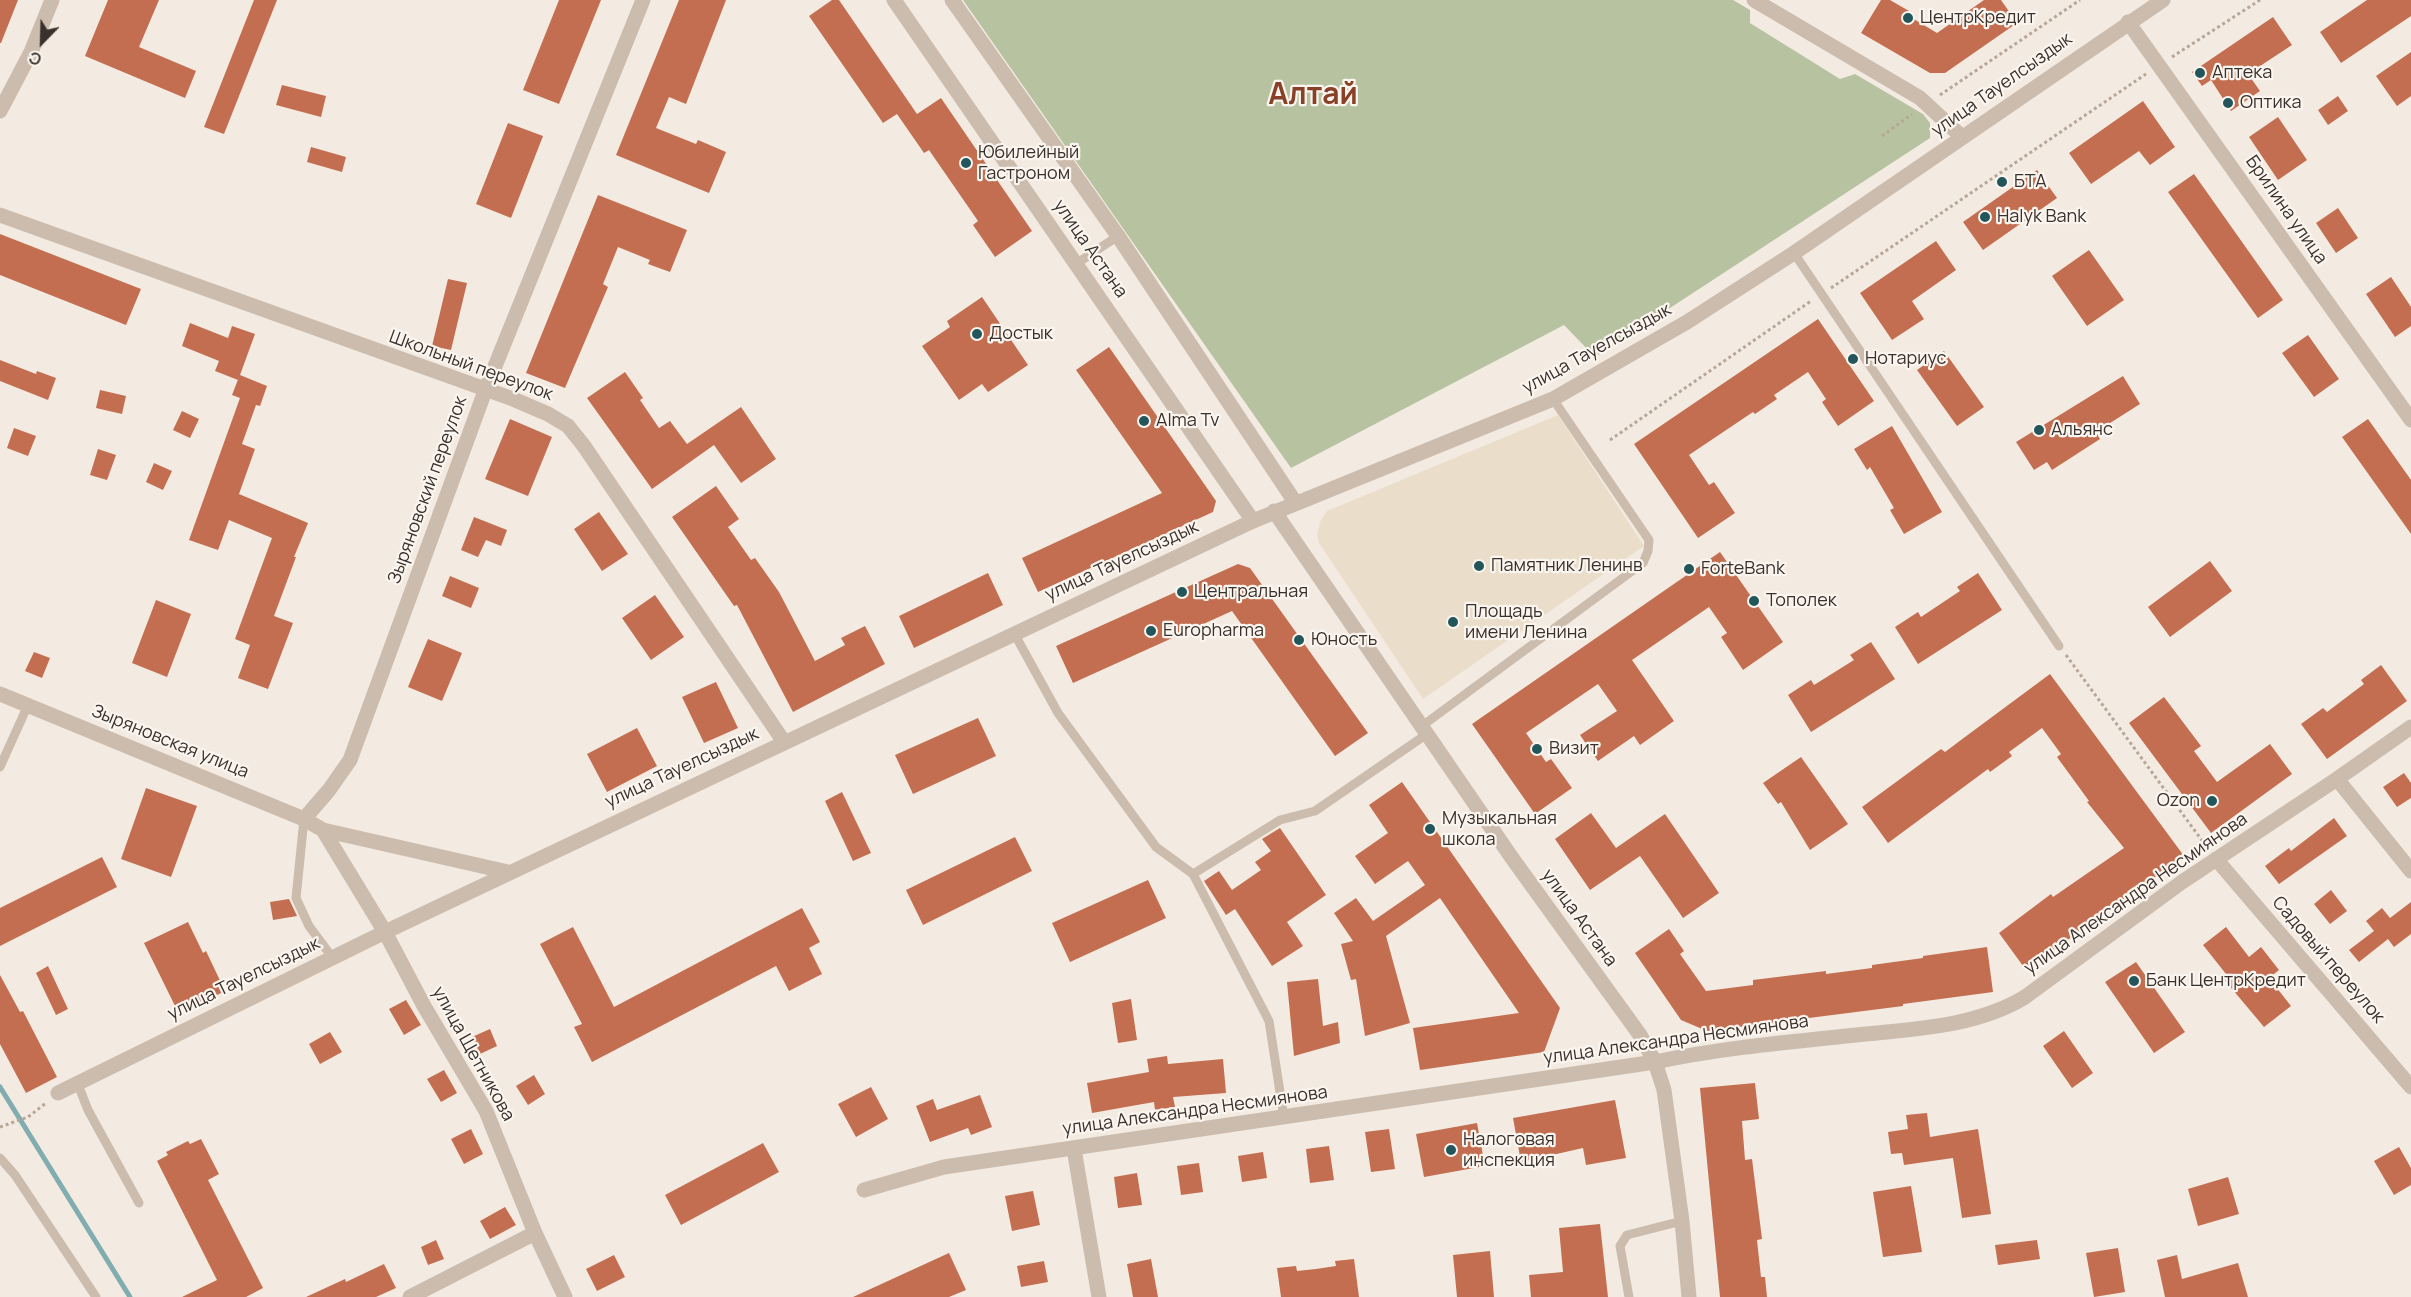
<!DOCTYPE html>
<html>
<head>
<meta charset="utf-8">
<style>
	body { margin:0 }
	#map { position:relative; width:2411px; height:1297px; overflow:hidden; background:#f3ebe2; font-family:Manrope,sans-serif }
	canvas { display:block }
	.north { position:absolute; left:12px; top:12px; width:60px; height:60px; -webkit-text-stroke:4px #faf5ee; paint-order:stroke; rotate:203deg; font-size:16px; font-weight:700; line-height:24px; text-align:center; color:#3a312c }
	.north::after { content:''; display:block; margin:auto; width:21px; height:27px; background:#3a312c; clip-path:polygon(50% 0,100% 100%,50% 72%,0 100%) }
</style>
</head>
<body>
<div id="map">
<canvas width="2411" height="1297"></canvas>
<div class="north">С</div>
</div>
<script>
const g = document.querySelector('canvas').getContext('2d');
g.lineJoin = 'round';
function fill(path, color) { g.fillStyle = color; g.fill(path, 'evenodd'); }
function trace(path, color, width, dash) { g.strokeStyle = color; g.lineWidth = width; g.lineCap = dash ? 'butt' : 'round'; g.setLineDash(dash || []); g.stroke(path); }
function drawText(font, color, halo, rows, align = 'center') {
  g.font = font + ' Manrope,sans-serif'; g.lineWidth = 4.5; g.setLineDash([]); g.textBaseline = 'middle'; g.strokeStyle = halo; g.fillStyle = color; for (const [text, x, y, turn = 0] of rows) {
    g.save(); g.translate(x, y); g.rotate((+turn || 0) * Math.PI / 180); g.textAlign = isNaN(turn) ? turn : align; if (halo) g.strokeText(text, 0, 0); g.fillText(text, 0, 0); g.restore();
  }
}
const green = new Path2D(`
	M963,0h770l17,10v13l90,56 15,-5 68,40 7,9v15l-335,219 -31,-32 -273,143z`);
const plaza = new Path2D(`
	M1558,415l86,131 -221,153 -104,-156 -2,-9 4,-14 6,-9z`);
const stream = new Path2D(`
	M0,1087l130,210`);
const building = new Path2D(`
	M0,0h18l-17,43h-1z
	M108,0h51l-20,47 57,24 -11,27 -100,-42z
	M254,0h23l-53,134 -20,-7z
	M559,0h42l-42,104 -36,-14z
	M679,0h47l-40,104 -17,-7 -13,31 40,16 2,-4 28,12 -17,41 -93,-38z
	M832,0h7l78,114 24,-16 91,133 -37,26 -22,-32 5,-4 -49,-71 -5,3 -27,-39 -14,9 -74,-107z
	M1881,0h9l19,11 -2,4 30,18 47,-33h17l16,23 -72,50h-15l-69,-40z
	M2367,0h44v16l-70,47 -21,-31z
	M2273,17l19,28 -44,29 12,17 -29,20 -20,-31 -9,6 -10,-14z
	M2411,52v44l-14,10 -21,-30z
	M282,85l44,11 -5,21 -45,-12z
	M2338,96l10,15 -20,14 -10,-15z
	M2143,101l32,46 -25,18 -11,-14 -48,33 -22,-31z
	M2278,117l29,43 -29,20 -29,-43z
	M508,123l35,13 -32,82 -35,-14z
	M311,147l35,10 -4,15 -35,-10z
	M2037,170l20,28 -74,52 -20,-28z
	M2194,174l89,126 -25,18 -90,-126z
	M598,195l89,35 -17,42 -22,-8 2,-4 -32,-13 -15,37 5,3 -43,101 -39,-15z
	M2338,208l20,30 -22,15 -20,-30z
	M0,234l141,55 -15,36 -126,-50z
	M1936,241l20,29 -44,31 12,18 -32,21 -32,-47z
	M2089,250l35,50 -37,26 -35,-50z
	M2391,277l20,30v19l-16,11 -29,-43z
	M448,279l19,4 -16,67 -19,-4z
	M982,297l46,68 -40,27 -6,-8 -23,16 -37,-54 28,-19 -3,-6z
	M1818,319l56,82 -36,25 -16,-24 4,-3 -18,-27 -34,23 3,4 -22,15 -2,-2 -64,43 20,30 5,-3 21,31 -37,25 -64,-94z
	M190,323l38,15 4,-12 23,8 -15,41 27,11 -7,20 -4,-1 -14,39 13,5 -16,45 69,29 -14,34h2l-22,59 19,7 -25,66 -30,-11 12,-33 -15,-6 37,-101 -43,-18 -11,30 -29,-10 51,-142 -8,-3 7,-18 -1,3 -23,-9 4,-10 -37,-15z
	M2308,335l31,44 -25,18 -32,-44z
	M1109,347l107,154 -3,11 -175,80 -16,-34 140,-65 -86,-123z
	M1944,351l40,56 -27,19 -40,-56z
	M0,360l36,14 1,-3 19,7 -8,22 -48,-19z
	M625,372l18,26 -3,2 19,28 11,-7 17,23 54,-37 35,52 -35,24 -27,-38 -62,44 -65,-91z
	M2123,376l17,28 -44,28 4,7 -48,31 -5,-8 -13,8 -18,-28z
	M100,390l26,6 -4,18 -26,-6z
	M182,411l17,8 -9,19 -17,-8z
	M510,419l42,18 -24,59 -43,-17z
	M2368,419l43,61v54l-69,-97z
	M1892,426l50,86 -38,22 -14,-24 4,-2 -24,-41 -3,3 -13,-21z
	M14,428l22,8 -8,20 -21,-8z
	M98,449l18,6 -9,25 -17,-5z
	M154,463l18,8 -9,19 -17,-8z
	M716,486l23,33 -11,8 23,33 4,-2 24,34 36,69 30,-16 -4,-7 24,-12 20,38 -92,48 -56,-107 -3,1 -62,-89z
	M599,512l29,42 -26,17 -28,-42z
	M474,517l33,13 -6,16 -15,-6 -8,17 -17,-7z
	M1720,552l63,90 -40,28 -22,-33 6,-4 -18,-26 -77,53 42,61 -34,24 -6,-9 -36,25 -18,-26 37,-24 -19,-27 -72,49 20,29 5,-3 21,29 -37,26 -63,-90z
	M2210,561l22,30 -62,46 -22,-30z
	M1238,564l12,4 118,165 -33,23 -103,-145 -159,72 -17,-37z
	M988,573l15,32 -89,43 -15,-32z
	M1978,573l24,37 -84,54 -23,-37 23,-15 3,5 39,-26 -3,-4z
	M450,576l29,12 -8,20 -29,-12z
	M655,595l29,42 -33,23 -29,-42z
	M156,600l35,14 -24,63 -35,-14z
	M428,639l34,14 -20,48 -34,-14z
	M1871,642l24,37 -84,53 -23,-37 23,-15 3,5 40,-25 -4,-5z
	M34,652l16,6 -8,20 -17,-7z
	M2381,665l26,36 -80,58 -26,-35 22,-16 4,4 37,-28 -3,-4z
	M2050,674l134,182 -158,114 -27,-37 52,-39 2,3 71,-49 -37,-46 2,-1 -32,-44 4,-3 -19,-26 -33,24 3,4 -22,16 -2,-3 -100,74 -26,-36 79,-58 4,3 20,-15z
	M716,682l22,46 -34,15 -22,-46z
	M2164,697l37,49 -7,5 23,31 53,-38 22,30 -81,59 -82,-110z
	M978,718l18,38 -83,38 -18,-39z
	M637,728l20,38 -50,26 -20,-38z
	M1801,757l47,67 -38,26 -29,-48 -3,2 -15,-21z
	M2404,773l7,10v15l-14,9 -14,-20z
	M1402,782l158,226 -16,44 -124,18 -7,-42 106,-15 -79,-115 -54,38 24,87 -45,13 -9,-57 -5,1 -10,-36 12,-3 -19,-28 22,-15 17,23 52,-36 -17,-24 -33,23 -20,-28 33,-23 -19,-28z
	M146,788l51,18 -26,71 -50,-18z
	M842,792l29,61 -18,8 -28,-60z
	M1591,813l25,35 49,-34 54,79 -36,25 -43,-62 -50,34 -35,-51z
	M2334,818l13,18 -68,48 -14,-18 24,-18 2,3z
	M1280,828l46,67 -39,27 16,24 -31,20 -37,-57 -9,6 -22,-34 15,-10 13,19 29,-20 -6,-8 16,-11 -9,-12z
	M1015,837l17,34 -109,54 -17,-35z
	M102,857l15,30 -117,59v-38z
	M1148,880l18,38 -96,44 -18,-39z
	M2331,890l16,21 -17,13 -16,-20z
	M289,899l8,17 -24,4 -3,-18z
	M2411,902v32l-17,13 -6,-8 -29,23 -10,-12 25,-19 -8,-10 16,-13 8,10z
	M802,908l18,34 -11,6 13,26 -33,17 -13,-25 -184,96 -18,-35 8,-3 -42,-80 33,-17 41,80z
	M188,922l15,31 3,-2 19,40 -46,23 -35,-71z
	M2226,927l23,30 12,-10 18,23 -10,8 22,28 -27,21 -42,-50 4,-3 -23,-29z
	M1669,929l15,22 -4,3 26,37 47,-6v-5l73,-9v3l46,-6v-3l51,-7v-2l64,-9 6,45 -90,12v2l-196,25 -26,-11 -46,-67z
	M2136,962l49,70 -31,21 -49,-71z
	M48,966l20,43 -12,6 -20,-42z
	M0,975l20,37 3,-1 34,66 -31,16 -26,-49z
	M1318,979l5,47 15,-4 2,21 -46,13 -7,-74z
	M1131,999l6,41 -19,3 -6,-40z
	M406,1000l15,25 -17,10 -15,-26z
	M490,1029l7,17 -17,8 -8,-17z
	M2064,1031l29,42 -21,15 -29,-42z
	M330,1032l12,20 -22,12 -11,-20z
	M1167,1056l1,8 55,-5 3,34 -53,4 2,10 -20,3 -1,-8 -62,11 -5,-30 62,-11 -2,-13z
	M444,1070l13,23 -16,9 -14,-23z
	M534,1075l11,19 -17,11 -12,-19z
	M1755,1083l4,36 -17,2 3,39 7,-1 10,80 -5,1 4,37h4l2,20h-47l-20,-209z
	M871,1087l17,32 -32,18 -18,-33z
	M980,1095l12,32 -21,8 -3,-7 -38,14 -14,-36 17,-7 4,11z
	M1615,1100l11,58 -40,7 -3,-17 -62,14 -8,-44z
	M1927,1113l3,24 48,-8 13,85 -29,4 -9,-60 -49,7 -2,-12 -11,1 -3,-22 20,-3 -2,-14z
	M1477,1123l8,43 -61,11 -8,-43z
	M471,1129l12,25 -19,10 -13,-25z
	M1389,1129l6,40 -24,3 -6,-40z
	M201,1139l18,35 -11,6 55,108 -17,9h-64l35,-17 -60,-119 11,-6 -2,-3 22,-11 2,3z
	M763,1143l16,29 -98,53 -16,-30z
	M1329,1146l5,34 -24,3 -4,-34z
	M2399,1147l12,21v17l-17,10 -20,-34z
	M1263,1152l4,26 -25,4 -4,-26z
	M1199,1163l4,29 -22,3 -4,-29z
	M1137,1173l5,32 -24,3 -4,-31z
	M2228,1177l11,37 -41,12 -10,-37z
	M1911,1186l11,66 -39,5 -10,-65z
	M1033,1191l7,34 -28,6 -7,-35z
	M505,1207l11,18 -26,14 -10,-18z
	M1600,1224l8,73h-77l-2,-22 34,-3 -4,-44z
	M436,1240l8,19 -16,6 -7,-18z
	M2037,1240l3,19 -42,6 -3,-20z
	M2118,1248l7,44 -31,5 -8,-44z
	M1490,1251l4,46h-37l-4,-42z
	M949,1253l17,37 -17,7h-96z
	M614,1255l11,22 -28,14 -11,-22z
	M2177,1255l5,24 56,-16 10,34h-83l-8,-37z
	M1151,1259l7,38h-25l-6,-33z
	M1354,1259l5,38h-78l-4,-29 19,-2 1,5 19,-2 20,-3 -1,-5z
	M1044,1261l4,21 -27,5 -4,-21z
	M384,1264l12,24 -20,9h-70l39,-18 1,3z`);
const path = new Path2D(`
	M2172,57l88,-57
	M1940,95l140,-95
	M1882,136l30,-22
	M1831,288l315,-214
	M1610,440l201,-139
	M2066,655l140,191
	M0,1127l28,-10 18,-14`);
const service = new Path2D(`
	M1794,253l265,393
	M1076,264l42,-28
	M1014,633l44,80 98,134 37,27 76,147 15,97
	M1422,726l221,-163 5,-12 1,-11 -96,-141
	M0,767l28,-62
	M304,819l-8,79 13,28 23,31
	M1193,874l87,-54 35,-9 112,-77
	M77,1082l11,28 51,93
	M0,1158l15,17 81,122
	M1629,1297l-9,-51 7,-11 55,-14`);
const minor = new Path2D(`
	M894,0l359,521
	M952,0l166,236 177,266
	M1754,0l166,98 42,39
	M2128,22l283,398
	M0,111l31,-59 21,-52
	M0,215l513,184 35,15 20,12 16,20 200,296
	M2337,779l74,92
	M304,819l25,-29 21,-30 135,-369 158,-391
	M2216,859l195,228
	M58,1093l327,-161 39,74 62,105 49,122 30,64
	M1074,1149l25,148
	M864,1190l80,-23 711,-105c66,-14 134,-20 201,-27 57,-6 120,-8 169,-38l157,-115 155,-103 74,-52
	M410,1297l125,-64`);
const tertiary = new Path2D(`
	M1274,511l238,347 128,177 15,27 9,28 18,131 7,76
	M0,694l304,125 19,11 185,42
	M323,830l62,102 868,-411 300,-122 134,-77 107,-69 369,-253`);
const markers = [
	[1908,18,6,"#22565b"],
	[2200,73,6,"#22565b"],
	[2228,103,6,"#22565b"],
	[966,163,6,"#22565b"],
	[2002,182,6,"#22565b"],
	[1985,217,6,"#22565b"],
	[977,334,6,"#22565b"],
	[1853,359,6,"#22565b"],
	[1144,421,6,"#22565b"],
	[2039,430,6,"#22565b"],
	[1479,566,6,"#22565b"],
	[1689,569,6,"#22565b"],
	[1182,592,6,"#22565b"],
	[1754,601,6,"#22565b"],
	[1453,622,6,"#22565b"],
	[1151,631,6,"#22565b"],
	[1299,640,6,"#22565b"],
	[1537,749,6,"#22565b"],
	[2212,801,6,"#22565b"],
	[1430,829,6,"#22565b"],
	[2134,981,6,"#22565b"],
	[1451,1150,6,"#22565b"]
];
const poiNames = [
	["ЦентрКредит",1920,18],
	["Аптека",2212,73],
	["Оптика",2240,103],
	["Юбилейный",978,153],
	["Гастроном",978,174],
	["БТА",2014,182],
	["Halyk Bank",1997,217],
	["Достык",989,334],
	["Нотариус",1865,359],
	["Alma Tv",1156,421],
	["Альянс",2051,430],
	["Памятник Ленинв",1491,566],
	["ForteBank",1701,569],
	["Центральная",1194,592],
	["Тополек",1766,601],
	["Площадь",1465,612],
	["имени Ленина",1465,633],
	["Europharma",1163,631],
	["Юность",1311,640],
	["Визит",1549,749],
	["Ozon",2200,801,"right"],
	["Музыкальная",1442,819],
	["школа",1442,840],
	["Банк ЦентрКредит",2146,981],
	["Налоговая",1463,1140],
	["инспекция",1463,1161]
];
const streetNames = [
	["улица Тауелсыздык",2002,85,-35],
	["Брилина улица",2286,210,55],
	["улица Астана",1090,249,55],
	["улица Тауелсыздык",1597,349,-29],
	["Школьный переулок",471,366,20],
	["Зыряновский переулок",428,490,-70],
	["улица Тауелсыздык",1122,561,-25],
	["Зыряновская улица",170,742,22],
	["улица Тауелсыздык",682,768,-25],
	["улица Александра Несмиянова",2136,894,-35],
	["улица Астана",1579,918,54],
	["Садовый переулок",2328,960,49],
	["улица Тауелсыздык",244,979,-26],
	["улица Александра Несмиянова",1676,1040,-8],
	["улица Щетникова",473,1054,61],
	["улица Александра Несмиянова",1195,1111,-8]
];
const townNames = [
	["Алтай",1313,96]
];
fill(green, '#b7c2a1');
fill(plaza, '#eaddc9');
trace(stream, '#81adb0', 5);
fill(building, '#c36e50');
trace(path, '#b8a697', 3, [3, 3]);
trace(service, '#ccbcad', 9);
trace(minor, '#ccbcad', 15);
trace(tertiary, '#ccbcad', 15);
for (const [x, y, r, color] of markers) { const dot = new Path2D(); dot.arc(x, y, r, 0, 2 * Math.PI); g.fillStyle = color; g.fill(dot); trace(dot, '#faf5ee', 2); }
drawText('18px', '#3a312c', '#faf5ee', poiNames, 'left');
drawText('18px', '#3a312c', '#faf5ee', streetNames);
drawText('bold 30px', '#884026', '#faf5ee', townNames);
</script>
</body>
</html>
